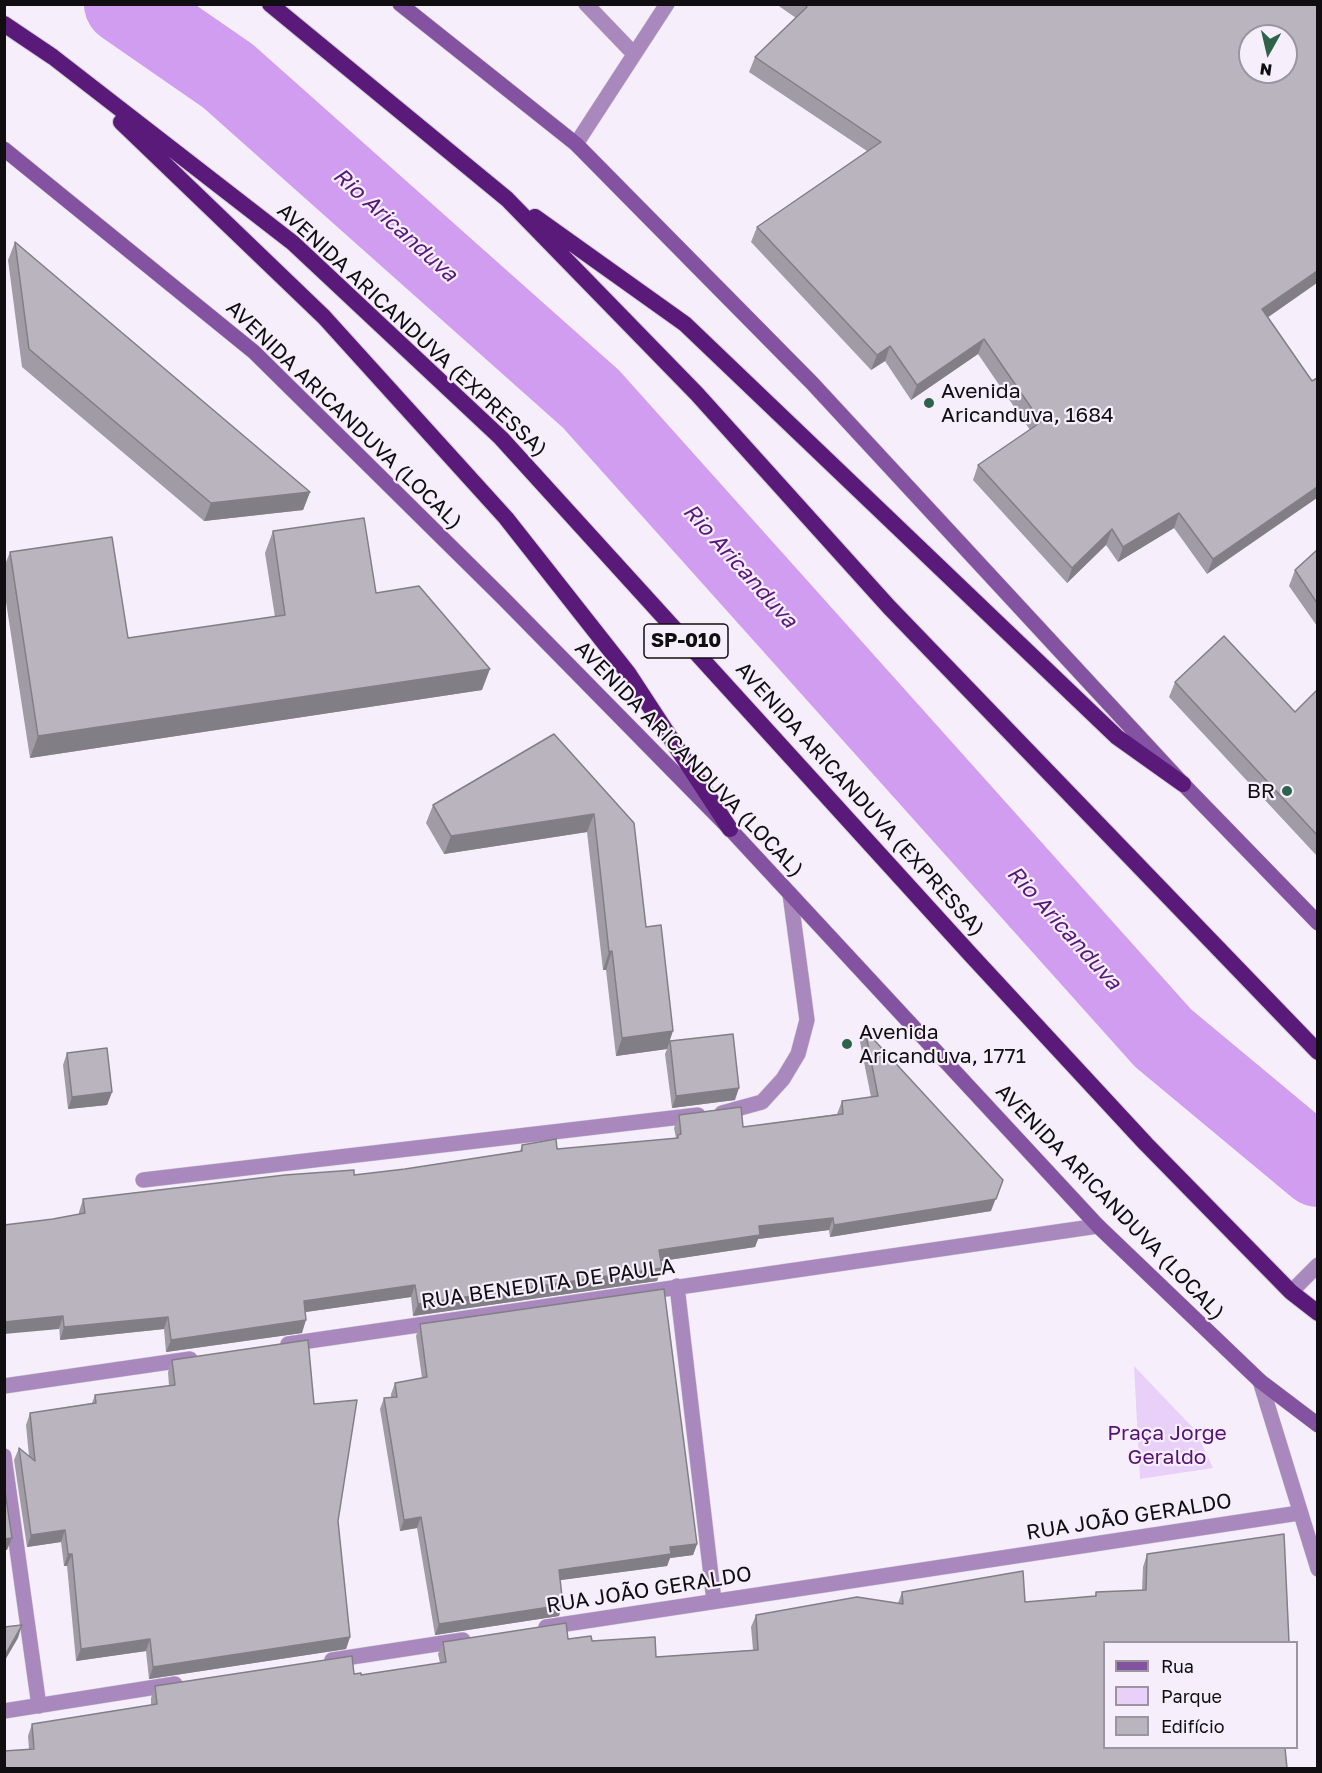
<!DOCTYPE html>
<html>
<head>
<meta charset="utf-8">
<style>
	body { margin:0 }
	#map { position:relative; width:1322px; height:1773px; overflow:hidden; background:#f6effb; font-family:"Golos Text",sans-serif }
	canvas { display:block }
	.frame { position:absolute; inset:0; border:6px solid #110e12; pointer-events:none }
	.legend { position:absolute; left:1103px; top:1641px; width:195px; height:108px; box-sizing:border-box; background:#f6effb; border:2px solid #9a959e; margin:0; padding:8px 10px; list-style:none; font-size:18px; color:#110e12 }
	.legend li { display:flex; align-items:center; gap:12px; height:30px }
	.legend b { width:30px; border:2px solid #9a959e }
	.north { position:absolute; left:1238px; top:24px; width:60px; height:60px; box-sizing:border-box; background:#f6effb; border:2px solid #9a959e; border-radius:50%; rotate:188deg; font-size:16px; font-weight:700; line-height:24px; text-align:center; color:#110e12 }
	.north::after { content:''; display:block; margin:auto; width:21px; height:27px; background:#2d6349; clip-path:polygon(50% 0,100% 100%,50% 72%,0 100%) }
</style>
</head>
<body>
<div id="map">
<canvas width="1322" height="1773"></canvas>
<div class="frame"></div>
<ul class="legend">
<li><b style="height:8px;background:#8353a1"></b>Rua</li>
<li><b style="height:16px;background:#e8d0f9"></b>Parque</li>
<li><b style="height:16px;background:#bab4bf"></b>Edifício</li>
</ul>
<div class="north">N</div>
</div>
<script>
const g = document.querySelector('canvas').getContext('2d');
g.lineJoin = 'round';
function fill(path, color) { g.fillStyle = color; g.fill(path, 'evenodd'); }
function trace(path, color, width, dash) { g.strokeStyle = color; g.lineWidth = width; g.lineCap = dash ? 'butt' : 'round'; g.setLineDash(dash || []); g.stroke(path); }
function drawText(font, color, halo, rows, align = 'center') {
  g.font = font + ' "Golos Text",sans-serif'; g.lineWidth = 4.5; g.setLineDash([]); g.textBaseline = 'middle'; g.strokeStyle = halo; g.fillStyle = color; for (const [text, x, y, turn = 0] of rows) {
    g.save(); g.translate(x, y); g.rotate((+turn || 0) * Math.PI / 180); g.textAlign = isNaN(turn) ? turn : align; if (halo) g.strokeText(text, 0, 0); g.fillText(text, 0, 0); g.restore();
  }
}
const green = new Path2D(`
	M1134,1366l61,64 18,38 -73,11z`);
const river = new Path2D(`
	M124,4l104,72 363,323 572,639 155,129`);
const service = new Path2D(`
	M722,1113l40,-11 21,-23 15,-25 9,-34 -17,-126
	M143,1180l555,-65`);
const minor = new Path2D(`
	M586,4l48,50
	M576,144l91,-140
	M677,1286l37,315
	M288,1344l810,-118
	M1260,1381l58,188
	M4,1386l186,-27
	M4,1456l35,250
	M546,1627l753,-114
	M332,1660l131,-20
	M4,1711l171,-27`);
const tertiary = new Path2D(`
	M1291,1292l27,-27`);
const secondary = new Path2D(`
	M400,4l176,140 236,239 371,401 135,139
	M4,149l250,203 249,246 227,231 368,397 162,155 58,44`);
const trunk = new Path2D(`
	M270,4l237,195 190,195 192,213 429,445
	M4,24l49,33 240,186 208,195 470,517 175,189 145,148 27,21
	M121,122l203,195 182,201 122,155 102,156
	M535,217l150,107 432,413 66,47`);
const wall = new Path2D(`
	M776,4h541l-49,313 44,64 -105,193 -33,-46 -56,34 -12,-17 -39,38 -94,-103 5,-15 52,-35 -52,-76 -67,46 -26,-39 -14,9 -120,-128 6,-15 110,-76 -118,-79 6,-15 41,-39z
	M15,242l295,250 -7,18 -99,11 -182,-154 -14,-107z
	M273,531l103,62 106,97 -452,68 -26,-169v-22l6,-15 118,86 147,-21 -10,-64z
	M1317,550v76l-28,-40 6,-16z
	M1175,682l120,30 22,-22v166l-148,-159z
	M554,734l80,89 12,104 24,114 65,59 -63,8 -7,-54 2,-5 -51,7 -10,-86h-3l-16,-138 -143,22 -18,-31 7,-18z
	M865,1030l126,181 -161,26 -1,-7 -71,9 -3,8 -94,14 -4,20 -244,35 -2,-19 -106,15 -3,21 -136,19 -2,-23 -104,11 -7,-121 26,-5v-2l4,-13 271,-24 51,-6 115,-18 2,-6 35,4 119,-11 -2,-10 5,-13 64,12 94,-13 5,-13 29,-4 -11,-55z
	M67,1053l45,39 -5,13 -39,4 -5,-44z
	M420,1324l277,220 -4,11 -23,3 -3,8 -107,14 -1,36 -124,19 -18,-107 -17,3 -20,-122 4,-11 7,-1v-3l4,-11 27,-5 -6,-42z
	M172,1360l142,44 24,117 12,116 -4,12 -197,30 -3,-28 -70,10 -9,-95h-3l-3,-24 -34,5 -13,-87 5,-12 10,8 -3,-31 4,-12 62,-10 3,-8 74,-9 -1,-14z
	M1147,1554l142,88 -1260,107 -1,-13 4,-12 119,-19v-7l4,-12 199,-12 7,1 79,-12 -2,-9 5,-12 125,-3 24,2 64,16 97,-7 -2,-23 5,-12 142,-12 4,-11 123,10 70,-6 1,-4 46,-1 1,-24z`);
const shadedWall = new Path2D(`
	M1317,271v12l-60,42 5,-16z
	M984,339l-6,15 -67,46 6,-15z
	M890,346l-5,15 -14,9 6,-15z
	M1317,487v11l-110,76 6,-15z
	M310,492l-7,18 -99,11 7,-18z
	M1179,513l-5,15 -56,34 5,-15z
	M1112,529l-6,16 -39,38 5,-15z
	M490,669l-8,21 -452,68 8,-22z
	M594,814l-7,18 -143,22 7,-18z
	M612,951l-6,19h-3l6,-18z
	M673,1031l-6,18 -51,7 6,-18z
	M739,1088l-4,12 -63,8 4,-12z
	M112,1092l-5,13 -39,4 4,-12z
	M1003,1180l-12,31 -161,26 4,-12z
	M833,1218l-4,12 -71,9 -3,8 -100,15 4,-12 100,-24z
	M662,1268l-5,13 -244,35 5,-12z
	M415,1285l-4,12 -112,16 5,-12z
	M63,1316l-4,13 -55,5v-12z
	M168,1317l-4,12 -104,11 4,-13z
	M306,1320l-4,13 -136,19 5,-12z
	M421,1517l-4,11 -17,3 4,-11z
	M65,1530l-4,12 -34,5 4,-12z
	M12,1538l-5,12h-3v-11z
	M697,1544l-4,11 -23,3 -3,8 -113,15 5,-11 111,-23z
	M68,1554h4l-5,12h-3z
	M563,1605l-4,11 -124,19 4,-11z
	M22,1625l-4,13 -14,24v-5z
	M350,1637l-4,12 -197,30 4,-12z
	M150,1639l-4,12 -70,10 5,-12z`);
const building = new Path2D(`
	M804,4h513v267l-55,38 50,72 5,-3v109l-104,72 -34,-46 -56,34 -11,-18 -40,39 -94,-103 63,-43 -57,-83 -67,46 -27,-39 -13,9 -120,-128 124,-85 -126,-85 52,-50zM1250,36h36v36h-36z
	M15,242l295,250 -99,11 -182,-154z
	M364,518l12,75 43,-7 71,83 -452,67 -28,-184 102,-15 16,101 157,-23 -12,-84z
	M1317,550v53l-22,-33z
	M1224,636l71,76 22,-22v145l-142,-153z
	M554,734l80,89 12,104 15,-2 12,106 -51,7 -10,-87 -3,1 -15,-138 -143,22 -18,-31z
	M865,1030l138,150 -7,19 -162,26 -1,-7 -74,8 1,9 -101,15 3,18 -244,36 -3,-19 -111,16 2,19 -135,20 -3,-23 -104,10 -1,-11 -59,6v-97l49,-6 32,-6 -2,-14 202,-24 69,-5v5l51,-6 117,-18v-6l34,-6 1,10 121,-11v-3l3,-1 -2,-19 62,-8 2,20 100,-13 -1,-13 36,-5z
	M733,1034l6,54 -63,8 -6,-55z
	M107,1048l5,44 -40,5 -5,-44z
	M664,1289l33,255 -27,3 1,7 -112,16 4,35 -124,19 -18,-107 -17,3 -20,-122 13,-1 -2,-14 32,-6 -7,-53z
	M308,1340l6,64 43,-4 -19,121 12,116 -197,30 -3,-28 -69,10 -9,-95h-4l-3,-24 -34,5 -12,-87 16,13 -5,-48 66,-10 -1,-8 80,-10 -3,-25z
	M4,1485l8,53 -8,1z
	M1284,1534l5,108h-185v106h181l2,20h-1283v-17l30,-2 -2,-25 125,-20 -2,-18 197,-30 2,18 7,-1v2l85,-13 -3,-20 123,-19 2,16 23,-3 1,5 63,-4 1,20 102,-7 -2,-35 101,-18 46,7 -1,-12 121,-21 2,31 71,-6v-4l50,-2 1,-36z
	M22,1625l-18,32v-30z`);
const markers = [
	[929,403,6,"#2d6349"],
	[1287,791,6,"#2d6349"],
	[847,1044,6,"#2d6349"]
];
const shields = [
	[686,641,84]
];
const shieldNames = [
	["SP-010",686,641]
];
const streetNames = [
	["AVENIDA ARICANDUVA (EXPRESSA)",412,330,43],
	["AVENIDA ARICANDUVA (LOCAL)",344,415,44],
	["AVENIDA ARICANDUVA (LOCAL)",689,759,46],
	["AVENIDA ARICANDUVA (EXPRESSA)",860,799,48],
	["AVENIDA ARICANDUVA (LOCAL)",1110,1202,46],
	["RUA BENEDITA DE PAULA",548,1284,-8],
	["RUA JOÃO GERALDO",1129,1517,-9],
	["RUA JOÃO GERALDO",649,1590,-9]
];
const poiNames = [
	["Avenida",941,391],
	["Aricanduva, 1684",941,415],
	["BR",1275,791,"right"],
	["Avenida",859,1032],
	["Aricanduva, 1771",859,1056]
];
const parkNames = [
	["Praça Jorge",1167,1433],
	["Geraldo",1167,1457]
];
const waterNames = [
	["Rio Aricanduva",395,225,42],
	["Rio Aricanduva",740,566,48],
	["Rio Aricanduva",1064,928,48]
];
fill(green, '#e8d0f9');
trace(river, '#d09df1', 80);
trace(service, '#d1cbd6', 16);
trace(minor, '#d1cbd6', 16);
trace(tertiary, '#d1cbd6', 16);
trace(secondary, '#d1cbd6', 16);
trace(trunk, '#d1cbd6', 18);
trace(service, '#a888bd', 15);
trace(minor, '#a888bd', 15);
trace(tertiary, '#a888bd', 15);
trace(secondary, '#8353a1', 15);
trace(trunk, '#5a1a7a', 16);
fill(wall, '#a09ba4');
fill(shadedWall, '#827e86');
fill(building, '#bab4bf');
trace(building, '#827e86', 1.5);
for (const [x, y, r, color] of markers) { const dot = new Path2D(); dot.arc(x, y, r, 0, 2 * Math.PI); g.fillStyle = color; g.fill(dot); trace(dot, '#f6effb', 2); }
for (const [x, y, w] of shields) { const box = new Path2D(); box.roundRect(x - w / 2, y - 17, w, 34, 4.5); g.fillStyle = '#f6effb'; g.fill(box); trace(box, '#110e12', 1.5); }
drawText('bold 20px', '#110e12', null, shieldNames);
drawText('21px', '#110e12', '#f6effb', streetNames);
drawText('21px', '#110e12', '#f6effb', poiNames, 'left');
drawText('21px', '#561376', '#f6effb', parkNames);
drawText('italic 22px', '#581679', '#f6effb', waterNames);
</script>
</body>
</html>
